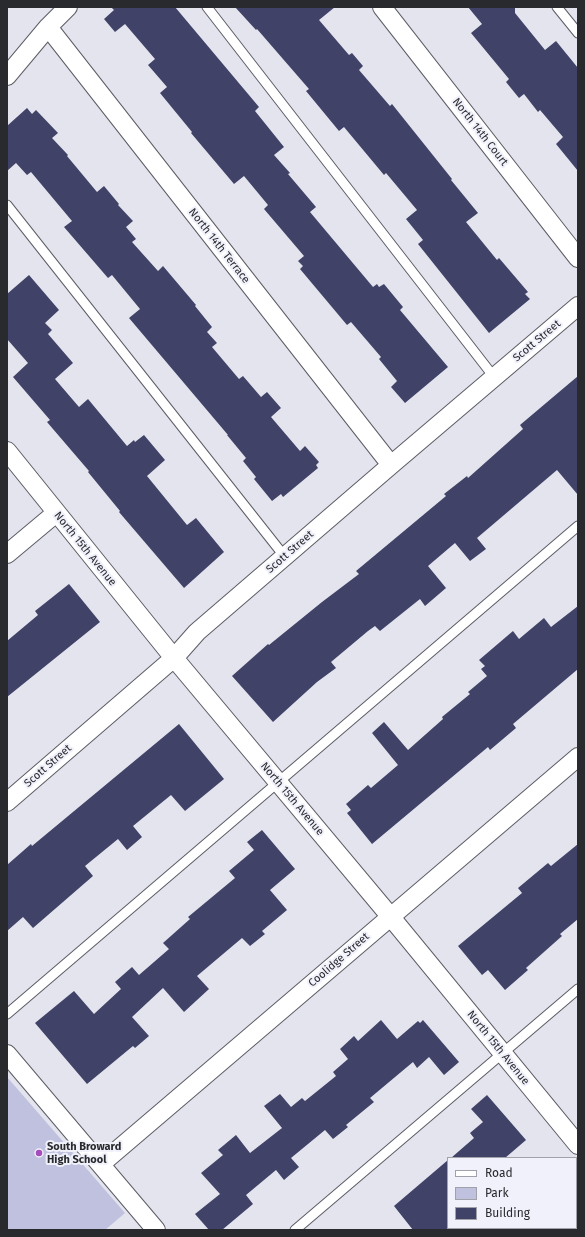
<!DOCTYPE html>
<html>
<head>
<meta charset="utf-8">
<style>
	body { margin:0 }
	#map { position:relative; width:585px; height:1237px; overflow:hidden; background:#e3e4ee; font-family:"Fira Sans",sans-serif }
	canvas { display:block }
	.frame { position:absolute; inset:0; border:8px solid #292a2d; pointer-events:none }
	.legend { position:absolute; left:447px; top:1157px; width:130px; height:72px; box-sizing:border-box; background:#f0f1fb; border:1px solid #a0a1a9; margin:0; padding:5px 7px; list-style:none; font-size:12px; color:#292a2d }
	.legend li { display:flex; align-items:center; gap:8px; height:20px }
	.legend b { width:20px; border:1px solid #a0a1a9 }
</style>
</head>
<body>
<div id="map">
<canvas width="585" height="1237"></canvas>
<div class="frame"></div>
<ul class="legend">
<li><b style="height:5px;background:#fff"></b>Road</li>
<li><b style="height:11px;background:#bfc1de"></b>Park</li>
<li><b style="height:11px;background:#404267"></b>Building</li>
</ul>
</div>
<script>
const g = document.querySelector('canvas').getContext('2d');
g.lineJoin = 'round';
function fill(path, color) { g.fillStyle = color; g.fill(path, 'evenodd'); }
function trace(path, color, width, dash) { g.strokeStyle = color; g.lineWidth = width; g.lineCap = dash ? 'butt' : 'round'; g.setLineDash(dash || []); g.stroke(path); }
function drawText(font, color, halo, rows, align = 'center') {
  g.font = font + ' "Fira Sans",sans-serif'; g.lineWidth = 4; g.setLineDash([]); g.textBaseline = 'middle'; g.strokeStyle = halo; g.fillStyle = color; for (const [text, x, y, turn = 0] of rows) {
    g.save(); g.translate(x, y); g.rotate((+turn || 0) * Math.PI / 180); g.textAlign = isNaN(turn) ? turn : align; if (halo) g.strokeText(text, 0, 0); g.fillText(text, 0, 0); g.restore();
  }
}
const green = new Path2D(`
	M7,1077l118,136 -20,17h-98z`);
const building = new Path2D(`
	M111,7h64l84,100 -4,4 29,36 -10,8 16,18 -2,1 28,33 -6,5 63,75 4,-3 2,3 5,-3 19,23 -3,3 48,57 -43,36 -14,-16 6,-6 -18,-22 2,-2 -30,-35 -4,3 -47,-56 3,-3 -5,-5 6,-5 -40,-47 4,-4 -24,-29 -10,8 -43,-51 1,-1 -32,-39 7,-6 -19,-22 7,-6 -30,-35 -10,8 -11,-13 10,-9z
	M235,7h100l-16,13 30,35 3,-2 11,13 -4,4 31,36 2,-2 60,75 -1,1 27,33 -12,9 31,38 2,-2 29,34 -3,2 5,5 -41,34 -71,-89 5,-4 -17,-21 11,-9 -31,-37 -2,2 -40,-48 -5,4 -33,-40 3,-2 -52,-60 -1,1z
	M468,7h47v6l30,37 11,-9 22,27v103l-22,-27 7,-7 -23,-27 -2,2 -14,-18 -5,4 -13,-16 3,-3 -38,-46 11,-9z
	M27,108l5,6 4,-4 22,23 -6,5 16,17 -1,1 30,36 7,-6 15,18 -1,1 15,16 -7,6 10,12 -4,3 26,29 5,-5 33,39 -1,1 17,21 -5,5 10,11 -5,4 27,32 4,-3 18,21 6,-5 14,16 -10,9 29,34 5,-5 14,16 -3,3 2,3 -35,29 -2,-3 -9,7 -18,-22 2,-2 -13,-16 3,-3 -19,-23h1l-99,-117 11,-9 -28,-34 -4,3 -44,-51 8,-6 -41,-49 -4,3 -11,-12 -9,8v-45z
	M29,275l30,35 -14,13 7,7 -4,4 25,29 -18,16 24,28 9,-8 39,47 7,-6 1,2 9,-7 21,25 -18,16 40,49 9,-7 28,34 -40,36 -65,-76 1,-1 -32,-39 1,-1 -42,-49 3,-2 -37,-43 15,-14 -21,-24v-45z
	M578,376v119l-21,-25 -80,68 9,11 -16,12 -15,-18 -27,23 18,22 -21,18 -5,-7 -40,32 -5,-5 -7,5 -37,31 5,6 -19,14 -44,40 -41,-46 36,-32 1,1 53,-43 37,-28 -3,-3 90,-75 -2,-2 23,-18 1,2 55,-49 -3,-4z
	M69,584l31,38 -93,75v-56l31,-26 -3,-4z
	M578,606v63l-65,55 3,4 -26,22 -2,-3 -116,97 -25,-31 4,-3 -5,-6 22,-19 3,3 27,-23 -26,-32 12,-11 24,28 35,-31 -1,-2 28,-23 -2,-2 19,-16 -6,-7 4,-3 -6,-6 34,-29 6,8 25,-21 7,9z
	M179,724l45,55 -39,32 -14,-16 -38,31 9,11 -15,13 -9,-11 -33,27 8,10 -60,52 -10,-11 -16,14v-66l24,-21 1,2z
	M262,830l33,39 -25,21 17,20 -25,21 3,3 -15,12 -8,-8 -45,38 12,13 -25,23 -21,-24 -31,29 17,19 -14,12 -2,-2 -46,38 -52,-61 39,-32 20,23 27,-25 -6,-7 17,-15 7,8 30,-26 -6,-6 27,-24 -2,-2 47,-39 -6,-7 25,-21 -7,-8z
	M578,844v75l-18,15 2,2 -36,32 2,2 -23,20 -17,-20 -6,5 -24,-29 64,-53 -4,-5 30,-25 3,3z
	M381,1020l16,19 21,-18 2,2 3,-3 36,42 -15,13 -15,-18 -12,11 -4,-6 -43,36 4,4 -28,23 2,2 -15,12 -8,-9 -34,28 8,9 -15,13 -8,-10 -30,25 7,9 -31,26h-13l-14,-16 25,-20 -19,-21 22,-18 -5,-5 18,-15 14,18 32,-25 -18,-22 16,-12 11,13 11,-9 3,3 31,-25 -3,-4 15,-13 -8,-10 14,-13 4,5z
	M487,1095l39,45 -21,18h-54l23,-20 -4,-5 13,-11 -12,-13z
	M448,1160v70h-35l-19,-24z`);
const lane = new Path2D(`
	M207,7l287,370
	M557,7l21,26
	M7,205l278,352
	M7,1014l571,-488
	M295,1230l283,-241`);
const street = new Path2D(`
	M382,7l196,251
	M48,27l343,438
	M7,76l41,-49 20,-20
	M7,451l167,207 216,258 188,229
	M7,554l49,-41
	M7,802l167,-144 23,-26 194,-167 187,-159
	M7,1054l149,176
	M101,1164l477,-407
	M565,1230l3,-2`);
const markers = [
	[39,1153,4,"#a54dba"]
];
const streetNames = [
	["North 14th Court",480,132,52],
	["North 14th Terrace",219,246,52],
	["Scott Street",537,341,-40],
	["North 15th Avenue",85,549,51],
	["Scott Street",290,552,-41],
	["Scott Street",48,766,-41],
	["North 15th Avenue",292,799,50],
	["Coolidge Street",339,960,-41],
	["North 15th Avenue",498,1048,51]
];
const poiNames = [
	["South Broward",47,1147],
	["High School",47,1160]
];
fill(green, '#bfc1de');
fill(building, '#404267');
trace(lane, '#5c5d65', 11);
trace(street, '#5c5d65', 20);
trace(lane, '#fff', 9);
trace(street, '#fff', 18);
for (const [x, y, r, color] of markers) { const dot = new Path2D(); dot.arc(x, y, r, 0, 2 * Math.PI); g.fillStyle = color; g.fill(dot); trace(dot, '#f0f1fb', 1.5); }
drawText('11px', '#292a2d', '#f0f1fb', streetNames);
drawText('bold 11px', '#292a2d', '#f0f1fb', poiNames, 'left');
</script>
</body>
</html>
